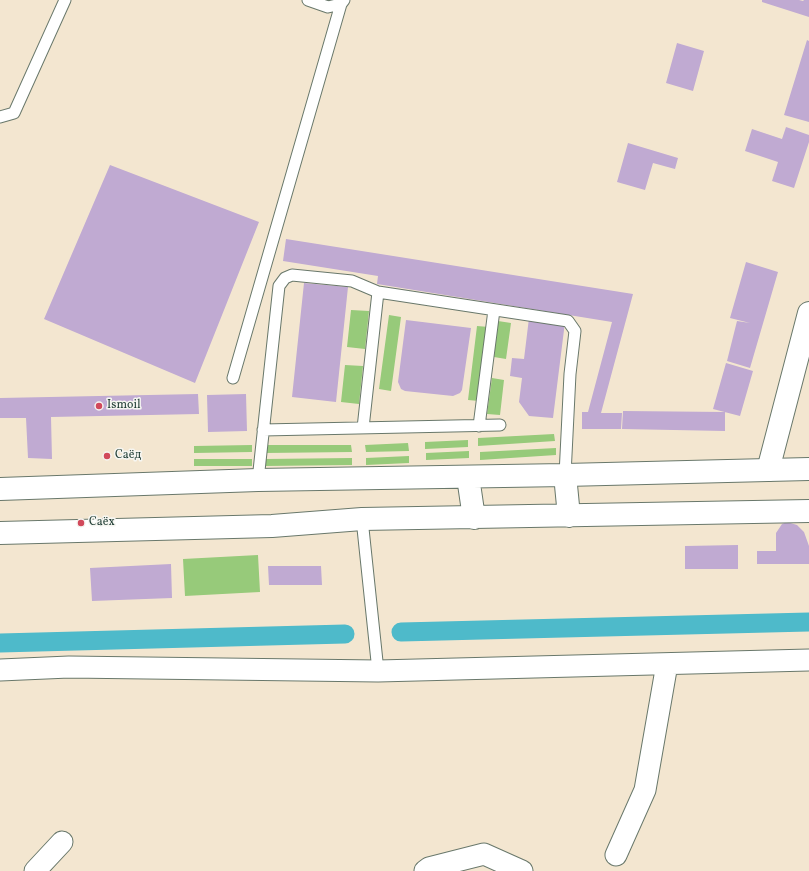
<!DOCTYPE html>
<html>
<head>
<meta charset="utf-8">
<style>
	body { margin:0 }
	canvas { display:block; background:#f3e6d0 }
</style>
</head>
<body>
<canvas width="809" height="871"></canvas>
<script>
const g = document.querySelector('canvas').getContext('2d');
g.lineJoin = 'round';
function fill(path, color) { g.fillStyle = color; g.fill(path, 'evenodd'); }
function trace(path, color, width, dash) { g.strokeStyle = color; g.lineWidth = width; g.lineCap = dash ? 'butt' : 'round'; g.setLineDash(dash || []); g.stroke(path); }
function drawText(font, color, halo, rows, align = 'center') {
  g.font = font + ' Vollkorn,serif'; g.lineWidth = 3; g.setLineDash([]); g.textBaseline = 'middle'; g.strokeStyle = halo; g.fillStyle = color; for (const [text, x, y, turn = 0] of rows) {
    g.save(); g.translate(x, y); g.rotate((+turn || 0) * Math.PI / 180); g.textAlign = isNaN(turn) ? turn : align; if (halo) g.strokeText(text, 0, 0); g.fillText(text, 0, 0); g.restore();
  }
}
const green = new Path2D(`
	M351,310l18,1 -4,38 -18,-2z
	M389,315l12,2 -10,74 -12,-2z
	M498,321l13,2 -5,36 -12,-2z
	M477,326l12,1 -10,74 -11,-1z
	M345,365l18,1 -4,38 -18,-2z
	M492,378l12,2 -4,35 -13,-1z
	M554,434l1,7 -77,5v-8z
	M468,440v7l-43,2v-7z
	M408,443l1,8 -43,1 -1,-7z
	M252,445v7l-58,1v-7z
	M265,445h86l1,7 -87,1z
	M556,448v7l-76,5v-8z
	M469,451v7l-43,2v-7z
	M409,456v7l-43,2v-7z
	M352,458v7l-87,1v-7z
	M194,459h58v7h-58z
	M258,555l2,37 -75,4 -2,-37z`);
const canal = new Path2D(`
	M401,632l408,-10
	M0,643l345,-9`);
const building = new Path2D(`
	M762,0h37l4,1 1,-1h5v17l-47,-15z
	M807,40l2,1v81l-25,-7z
	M677,43l27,8 -11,40 -27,-8z
	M786,127l23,8v7l-15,46 -22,-7 6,-19 -33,-11 7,-22 30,10z
	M628,143l50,15 -3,11 -22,-6 -8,27 -28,-8z
	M110,165l149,57 -64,161 -151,-64z
	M286,239l347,55 -32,119h21l-1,16h-39v-17h6l24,-90 -235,-38 1,-8 -95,-15z
	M746,262l32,10 -28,96 -23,-7 10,-40 13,2 -20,-5z
	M304,283l44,4 -12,115 -44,-5z
	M529,318l36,4 -12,96 -24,-2 -10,-14 3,-24 -12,-2 2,-18 12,1z
	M406,320l65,8 -9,62 -2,3 -7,3 -48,-5 -4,-2 -3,-7z
	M726,363l27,8 -13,45 -27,-7z
	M198,394l1,20 -148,3 1,42 -24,-1 -2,-40h-26v-20z
	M246,394l1,37 -39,1 -1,-37z
	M623,411l102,1v19l-103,-2z
	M787,522l10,3 7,7 5,14v18h-52v-13h19v-18l6,-9z
	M738,545v24h-53v-23z
	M171,564l1,34 -80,3 -2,-33z
	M268,566h53l1,19h-53z`);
const service = new Path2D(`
	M308,0l20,7 13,-3 3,-4
	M0,117l14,-4 51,-113
	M233,378l108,-374
	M479,426l15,-116
	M363,428l15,-136
	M263,430l237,-5
	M258,480l21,-194 6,-8 7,-3 60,6 26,11 190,29 7,10 -5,43 -5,101
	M362,519l16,152`);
const minor = new Path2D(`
	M0,670l69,-3 309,4 431,-11
	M616,855l29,-65 22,-126
	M35,871l27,-29
	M425,871l4,-3 55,-14 38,17`);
const tertiary = new Path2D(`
	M768,470l41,-157`);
const primary = new Path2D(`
	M565,475l4,41
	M468,477l6,41
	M0,489l258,-9 307,-5 244,-6
	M0,533l272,-7 90,-7 447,-8`);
const markers = [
	[99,406,4,"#d1495b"],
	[107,456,4,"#d1495b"],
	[81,523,4,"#d1495b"]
];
const poiNames = [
	["Ismoil",107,406],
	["Саёд",115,456],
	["Саёх",89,523]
];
fill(green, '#97ca7a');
trace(canal, '#4ebaca', 19);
fill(building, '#c0aad2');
trace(service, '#69786b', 13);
trace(minor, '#69786b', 23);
trace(tertiary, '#69786b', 24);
trace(primary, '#69786b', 24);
trace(service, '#fff', 11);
trace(minor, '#fff', 21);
trace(tertiary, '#fff', 22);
trace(primary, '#fff', 22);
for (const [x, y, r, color] of markers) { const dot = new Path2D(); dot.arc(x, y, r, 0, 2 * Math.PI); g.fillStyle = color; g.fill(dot); trace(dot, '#f6f6f2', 1.5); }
drawText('12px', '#1f3d34', '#f6f6f2', poiNames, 'left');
</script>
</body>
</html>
